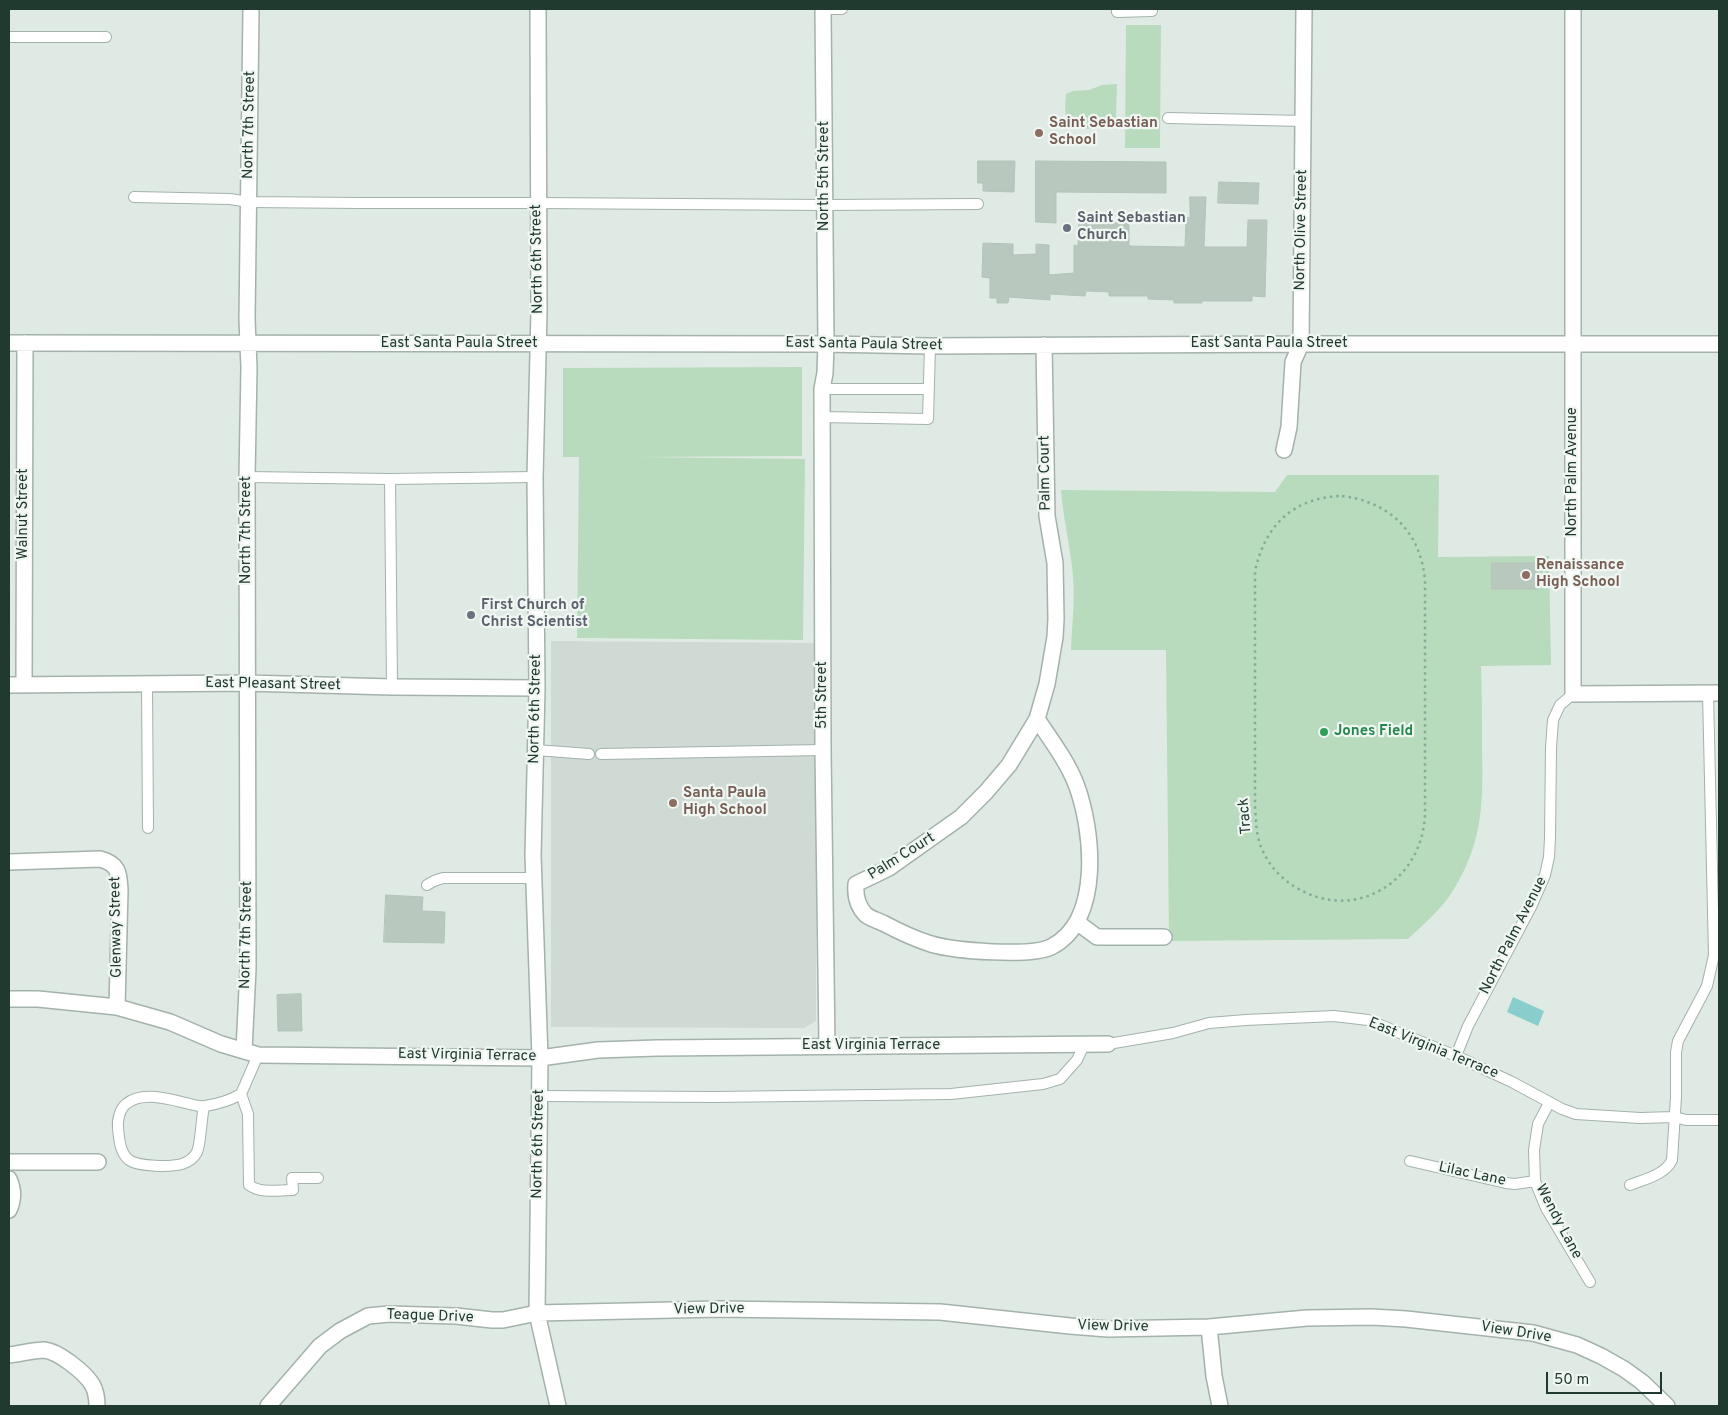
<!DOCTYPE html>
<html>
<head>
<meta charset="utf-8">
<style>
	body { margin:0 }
	#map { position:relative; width:1728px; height:1415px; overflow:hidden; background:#e0eae4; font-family:Overpass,sans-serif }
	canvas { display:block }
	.frame { position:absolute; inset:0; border:10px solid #213a2f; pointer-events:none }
	.scale { position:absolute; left:1546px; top:1372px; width:116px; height:22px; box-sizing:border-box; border:2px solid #213a2f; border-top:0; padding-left:6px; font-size:15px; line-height:18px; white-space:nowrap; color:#213a2f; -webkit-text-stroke:4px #f0f7f2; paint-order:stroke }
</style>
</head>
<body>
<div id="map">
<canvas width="1728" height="1415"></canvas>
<div class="frame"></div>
<div class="scale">50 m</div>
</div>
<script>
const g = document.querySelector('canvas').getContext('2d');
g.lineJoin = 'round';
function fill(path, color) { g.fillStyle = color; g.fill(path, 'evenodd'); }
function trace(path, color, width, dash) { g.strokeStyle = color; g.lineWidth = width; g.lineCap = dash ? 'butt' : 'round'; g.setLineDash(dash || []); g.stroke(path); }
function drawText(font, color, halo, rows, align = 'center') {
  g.font = font + ' Overpass,sans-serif'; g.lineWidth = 4.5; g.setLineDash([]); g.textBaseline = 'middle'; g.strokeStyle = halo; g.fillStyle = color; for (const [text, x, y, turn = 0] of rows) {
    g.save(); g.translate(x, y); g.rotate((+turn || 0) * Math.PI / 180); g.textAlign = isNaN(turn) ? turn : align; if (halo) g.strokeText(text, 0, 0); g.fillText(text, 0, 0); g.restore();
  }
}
const built = new Path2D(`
	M551,641l265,2v378l-12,7 -253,-1z`);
const green = new Path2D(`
	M1126,25h35l-1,123h-35z
	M1117,84l-1,34h-15l-6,11 -28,-1 -2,-21 1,-13 7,-3 16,-1 13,-5z
	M802,367v89l-165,1 168,2 -2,181 -226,-2 2,-181h-16v-89z
	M1287,475h152l-1,82 111,-1 2,109 -70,1c1,26 1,53 1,80 1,54 2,94 -28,143 -11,19 -30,35 -46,50l-239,2 -3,-291h-95c1,-27 5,-56 1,-83 -3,-26 -9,-51 -11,-77l214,2z`);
const water = new Path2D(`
	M1513,997l31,14 -6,15 -31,-14z`);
const building = new Path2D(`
	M978,161h37l-1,31 -31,-1v-8h-5z
	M1036,161l130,1v31l-110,-1v31l-20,-1z
	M1219,182l40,1 -1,21 -40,-1z
	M1190,197h16l-2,50h43l1,-27h19l-2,77 -13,-1v5h-50v2h-28v-3l-26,-1v-3h-39v-4l-23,-1 -1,5 -35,-2v6l-41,-3 -1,6h-11v-5h-7v-20l-8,-1 1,-34 30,1v11l23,-1v-10l13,1v30l25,-2v-28l4,1 1,-23h50v23l56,1 1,-30 4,1z
	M1492,563h46l1,26h-47z
	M386,895l37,2 -1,14 23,1 -1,31 -60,-1z
	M301,994l1,37h-24l-1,-36z`);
const path = new Path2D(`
	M1342,496c48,6 79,36 83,85v234c-3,66 -69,108 -128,73 -18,-10 -32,-27 -38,-47 -3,-11 -3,-22 -4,-34v-236c10,-46 39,-74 87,-75z`);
const service = new Path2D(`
	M823,9h19
	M1117,9v3l35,-1v-2
	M9,37h97
	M1168,118l136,3
	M134,197l96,2 19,3 111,1h177l288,2 153,-1
	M822,389h107
	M822,417l106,2 2,-73
	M247,477l143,2 145,-2
	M390,479l2,208
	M147,684l1,144
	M536,750l53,4
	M601,754l222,-4
	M427,885l7,-4 9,-3h91
	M1108,1044l65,-11 36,-10 37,-3 88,-4 34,4 88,36 56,26 50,27 14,5 64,4 35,-1 11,3h33
	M258,1055l-17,39 7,20 1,71c12,9 29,5 44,5l-1,-12h26
	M1456,1056l12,-30 63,-119 14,-32 4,-18 1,-19 1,-90 2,-28 7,-15 13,-11
	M539,1096l175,1 237,-3 92,-10 17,-5 17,-19 7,-15
	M1549,1103l-11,21 -4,26 1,31 11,27 44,74
	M204,1107c-3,12 -3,36 -7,45 -3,6 -9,10 -15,12 -11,3 -43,3 -53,-4 -9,-7 -10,-21 -11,-32 -1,-8 2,-19 8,-24 17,-14 45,-4 64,0 4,1 10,3 15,2 13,-2 24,-5 36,-12
	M1410,1161l96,22 9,1 20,-3
	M1630,1185c15,-6 35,-10 42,-25l4,-63v-45l2,-11 29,-55 7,-31 -6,-262`);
const minor = new Path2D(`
	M538,9l1,302 -4,166 2,211 -4,167 7,203 -3,255 21,93
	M823,9l3,335 -1,29 -3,16 1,361 4,296
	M1573,9v685l146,-1
	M9,343l817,1 104,2 371,-2h418
	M1284,450l5,-23 4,-65 8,-18 3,-335
	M9,685l238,-2 145,4 145,1
	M24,685l1,-342
	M1037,719c14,21 30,42 39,65 17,45 27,137 -25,163 -21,10 -96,4 -120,-3 -16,-5 -33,-13 -48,-21 -5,-2 -13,-5 -17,-8 -9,-9 -11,-20 -10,-31l33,-16 72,-51 25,-25 23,-27 28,-46 10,-35 8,-47 1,-18 -1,-56 -8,-47 -3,-171
	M9,862l91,-3c19,5 19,14 20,31l-3,117
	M1078,923l19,14h67
	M9,999h29l79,8 53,15 51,22 37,11 282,3 58,-8 59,-2 451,-4
	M244,1051l4,-83 -1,-491 2,-109 -2,-49 4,-310
	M9,1162h89
	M9,1179c5,11 5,20 0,31
	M1209,1327l5,49 6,30
	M9,1355c11,-1 24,-5 35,-5 14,1 40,22 48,34 4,7 5,14 5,22
	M268,1406l52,-60 20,-15 28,-15 21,-2 67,2 36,4h11l34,-7 182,-4 221,3 130,14 38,3 101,-2 98,-9 65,-1 34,2 127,14 44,12 24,11 23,13 18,13 25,24`);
const markers = [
	[1039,133,5,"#8d6e63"],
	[1067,228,5,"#6b7280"],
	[1526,575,5,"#8d6e63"],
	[471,615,5,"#6b7280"],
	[1324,732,5,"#2e9e5b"],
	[673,803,5,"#8d6e63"]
];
const educationNames = [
	["Saint Sebastian",1049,124],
	["School",1049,141],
	["Renaissance",1536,566],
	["High School",1536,583],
	["Santa Paula",683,794],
	["High School",683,811]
];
const streetNames = [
	["North 7th Street",250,125,-89],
	["North 5th Street",825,176,-90],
	["North Olive Street",1302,230,-89],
	["North 6th Street",538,259,-91],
	["East Santa Paula Street",459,344],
	["East Santa Paula Street",1269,344],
	["East Santa Paula Street",864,345,1],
	["North Palm Avenue",1573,472,-90],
	["Palm Court",1046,473,-91],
	["Walnut Street",24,514,-90],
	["North 7th Street",247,530,-90],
	["East Pleasant Street",273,685,1],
	["5th Street",823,695,-90],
	["North 6th Street",536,709,-89],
	["Track",1246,816,-95],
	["Palm Court",902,857,-32],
	["Glenway Street",117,927,-91],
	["North 7th Street",247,935,-89],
	["North Palm Avenue",1514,936,-63],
	["East Virginia Terrace",871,1046],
	["East Virginia Terrace",1433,1049,22],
	["East Virginia Terrace",467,1056,1],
	["North 6th Street",539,1144,-89],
	["Lilac Lane",1472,1175,12],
	["Wendy Lane",1558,1222,62],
	["View Drive",709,1310,-1],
	["Teague Drive",430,1317,2],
	["View Drive",1113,1327,1],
	["View Drive",1516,1333,9]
];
const worshipNames = [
	["Saint Sebastian",1077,219],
	["Church",1077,236],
	["First Church of",481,606],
	["Christ Scientist",481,623]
];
const leisureNames = [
	["Jones Field",1334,732]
];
fill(built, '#cedad3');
fill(green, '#b9dbbd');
fill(water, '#8acdcd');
fill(building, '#b8c8bf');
trace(building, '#b3c3ba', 1);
trace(service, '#a3b2aa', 12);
trace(minor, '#a3b2aa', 18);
trace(path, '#82ad98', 2.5, [2.5, 4]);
trace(service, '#fff', 10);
trace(minor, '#fff', 15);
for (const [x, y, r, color] of markers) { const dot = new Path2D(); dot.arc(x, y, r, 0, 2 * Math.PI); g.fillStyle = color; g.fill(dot); trace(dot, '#f0f7f2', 2); }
drawText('bold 15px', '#785e54', '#f0f7f2', educationNames, 'left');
drawText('15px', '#213a2f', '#f0f7f2', streetNames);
drawText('bold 15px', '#5b616d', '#f0f7f2', worshipNames, 'left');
drawText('bold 15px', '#27864d', '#f0f7f2', leisureNames, 'left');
</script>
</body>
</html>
